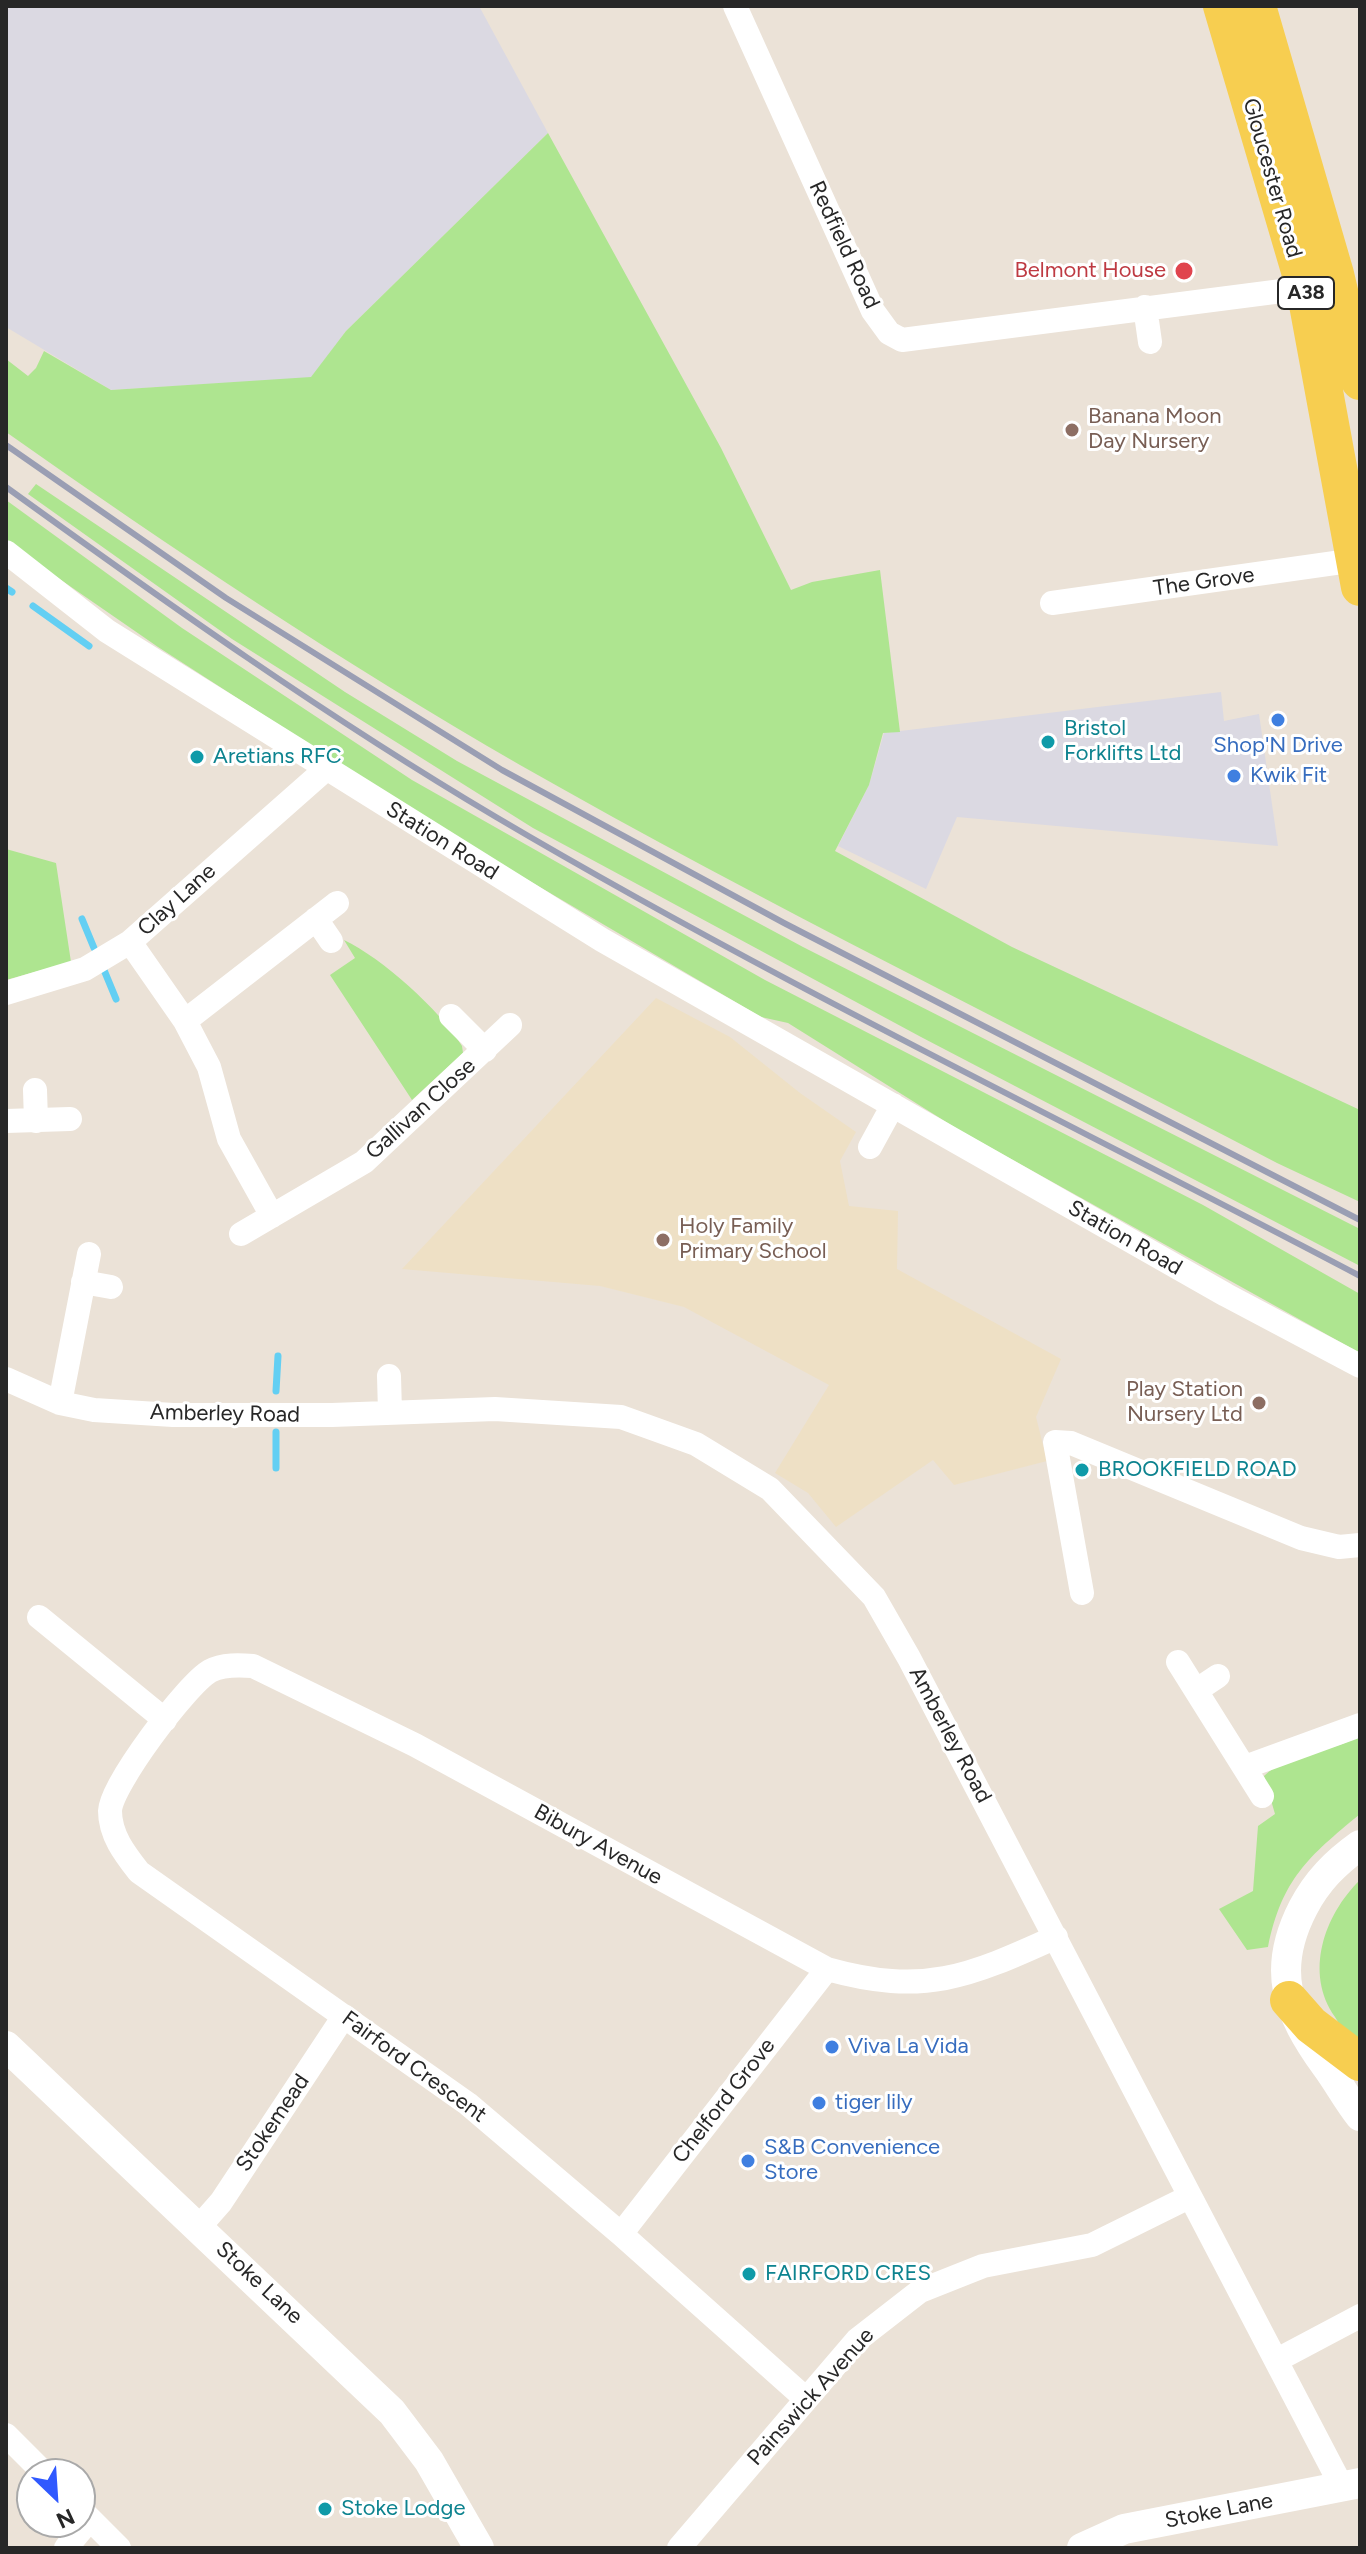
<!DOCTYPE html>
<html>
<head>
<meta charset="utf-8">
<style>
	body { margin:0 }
	#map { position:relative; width:1366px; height:2554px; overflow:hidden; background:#ebe2d7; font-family:Figtree,sans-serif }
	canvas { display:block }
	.frame { position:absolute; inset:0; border:8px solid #272727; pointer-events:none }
	.north { position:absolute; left:16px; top:2458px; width:80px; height:80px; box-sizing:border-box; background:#fff; border:2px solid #a9a9a9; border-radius:50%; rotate:155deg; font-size:22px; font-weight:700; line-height:32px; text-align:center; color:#272727 }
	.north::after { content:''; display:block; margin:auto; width:28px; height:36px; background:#3059ff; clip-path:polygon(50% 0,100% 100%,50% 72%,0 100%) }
</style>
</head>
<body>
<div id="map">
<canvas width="1366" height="2554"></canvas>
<div class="frame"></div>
<div class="north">N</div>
</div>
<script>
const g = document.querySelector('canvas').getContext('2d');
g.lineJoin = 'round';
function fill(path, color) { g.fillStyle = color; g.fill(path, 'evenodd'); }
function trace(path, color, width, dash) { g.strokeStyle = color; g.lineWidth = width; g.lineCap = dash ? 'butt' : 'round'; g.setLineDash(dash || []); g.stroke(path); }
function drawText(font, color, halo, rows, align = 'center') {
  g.font = font + ' Figtree,sans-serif'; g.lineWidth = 6; g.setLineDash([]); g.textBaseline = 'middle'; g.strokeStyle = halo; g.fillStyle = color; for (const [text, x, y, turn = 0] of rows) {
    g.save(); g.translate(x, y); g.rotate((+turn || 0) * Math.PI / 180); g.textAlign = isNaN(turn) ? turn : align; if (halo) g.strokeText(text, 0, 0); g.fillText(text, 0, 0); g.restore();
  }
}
const industrial = new Path2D(`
	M6,6h473l69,127 -202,198 -35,47 -200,12 -105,-63z
	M1221,692l3,29 35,-7 19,132 -321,-29 -31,72 -88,-43 31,-61 15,-52z`);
const education = new Path2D(`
	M656,998l74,39 70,56 56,39 -16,29 9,45 49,5 -1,58 164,90 -25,58 11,44 -93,24 -21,-25 -97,67 -28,-34 -33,-20 54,-88 -145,-78 -84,-21 -198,-17z`);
const green = new Path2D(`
	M548,133l173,315 70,142 21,-8 68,-12 20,162 -17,1 -14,52 -34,66 177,96 348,163v92l-83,-39c-252,-132 -511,-258 -757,-398 -177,-102 -347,-215 -514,-333v-73l22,17 8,-8 8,-17 67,39 200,-13 35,-46z
	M36,484l309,208 112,69 346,186 557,282v37l-439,-229 -388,-209 -301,-189 -204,-145z
	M6,500l176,128 230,152 353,200 438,225 157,89v59l-401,-223 -171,-107 -27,-6 -325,-191 -278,-179 -152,-105z
	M6,849l50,14 15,99 -65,18z
	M344,940c38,18 96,70 118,106l1,7 -51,47 -82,-125 25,-17z
	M1360,1736v78c-52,43 -78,65 -92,133l-21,3 -28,-41 34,-18 5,-65 17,-12 -11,-38c25,-24 66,-23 96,-40z
	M1360,1880v164c-12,-6 -18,-15 -25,-27 -31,-44 -11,-102 25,-137z`);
const stream = new Path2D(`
	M6,588l6,4
	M33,606l56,40
	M82,919l12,29
	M104,970l12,29
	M276,1391l2,-35
	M276,1432v36`);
const minor = new Path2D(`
	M735,6l138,305 16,22 13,7 403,-52
	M1145,307l5,35
	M6,552l101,79 495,309 624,355 134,71
	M1052,603l304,-43
	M316,919l15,22
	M130,942l55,79 24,46 20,72 43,77
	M6,993l79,-24 45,-27 196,-173
	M451,1016l34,34
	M185,1021l152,-118
	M35,1090l1,31
	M6,1121l64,-2
	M870,1147l23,-42
	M241,1234l123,-72 146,-137
	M83,1282l28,5
	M389,1376l1,36
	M6,1379l54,24 34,7 79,5h159l163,-6 126,8 75,27 74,45 104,108 35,61 433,829
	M60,1403l29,-149
	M1082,1593l-27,-151 16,1 230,95 38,9 21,-2
	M39,1617l126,103
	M1178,1662l84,134
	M1197,1690l21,-14
	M1245,1767l115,-42
	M199,2227l22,-25 123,-186
	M621,2234l206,-265
	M1277,2360l83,-44
	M806,2399l-185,-165 -153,-130 -329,-232c-14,-18 -29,-37 -29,-61 1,-26 77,-127 100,-140 13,-7 30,-6 43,-5l162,79 412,224c97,27 141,8 229,-32
	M6,2435l39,39
	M80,2509l39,39
	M66,2548l24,-29
	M679,2548l178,-208 63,-49 63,-25 109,-21 97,-48`);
const tertiary = new Path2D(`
	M1360,1845c-25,18 -43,36 -57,63 -32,62 -16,104 23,158 12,16 21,34 34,50
	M6,2046l386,366 37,49 50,87
	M1082,2548l42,-19 236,-46`);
const primary = new Path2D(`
	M1222,6l83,282 55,299
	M1257,6l78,268 25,107
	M1289,2000l22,25 49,37`);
const rail = new Path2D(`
	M6,445l220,153 276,172 282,153 576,297
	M6,487c159,115 321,230 490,330 281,166 576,307 864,459`);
const markers = [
	[1184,271,10,"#e0444e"],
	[1072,430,8,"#8d6e63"],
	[1278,720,8,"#3f7fe0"],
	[1048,742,8,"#0f9aa8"],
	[197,757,8,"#0f9aa8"],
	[1234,776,8,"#3f7fe0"],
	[663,1240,8,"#8d6e63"],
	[1259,1403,8,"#8d6e63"],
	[1082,1470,8,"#0f9aa8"],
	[832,2047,8,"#3f7fe0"],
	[819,2103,8,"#3f7fe0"],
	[748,2161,8,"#3f7fe0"],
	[749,2274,8,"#0f9aa8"],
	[325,2509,8,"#0f9aa8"]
];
const shields = [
	[1306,293,56]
];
const shieldNames = [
	["A38",1306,293]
];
const streetNames = [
	["Gloucester Road",1272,178,74],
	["Redfield Road",844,245,65],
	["The Grove",1204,582,-8],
	["Station Road",442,841,32],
	["Clay Lane",177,900,-42],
	["Gallivan Close",421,1109,-42],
	["Station Road",1125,1238,30],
	["Amberley Road",225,1414,1],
	["Amberley Road",950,1735,62],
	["Bibury Avenue",598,1845,29],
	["Fairford Crescent",414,2067,36],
	["Chelford Grove",724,2101,-52],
	["Stokemead",273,2123,-56],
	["Stoke Lane",259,2283,43],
	["Painswick Avenue",811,2397,-48],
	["Stoke Lane",1219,2511,-11]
];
const healthNames = [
	["Belmont House",1166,271]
];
const educationNames = [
	["Banana Moon",1088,417],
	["Day Nursery",1088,442],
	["Holy Family",679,1227],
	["Primary School",679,1252],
	["Play Station",1243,1390,"right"],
	["Nursery Ltd",1243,1415,"right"]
];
const cultureNames = [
	["Bristol",1064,729],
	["Forklifts Ltd",1064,754],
	["Aretians RFC",213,757],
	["BROOKFIELD ROAD",1098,1470],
	["FAIRFORD CRES",765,2274],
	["Stoke Lodge",341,2509]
];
const shopNames = [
	["Shop'N Drive",1278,746,"center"],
	["Kwik Fit",1250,776],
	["Viva La Vida",848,2047],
	["tiger lily",835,2103],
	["S&B Convenience",764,2148],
	["Store",764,2173]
];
fill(industrial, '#dbd9e2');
fill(education, '#eee0c5');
fill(green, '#aee590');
trace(stream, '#63cff3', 7);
trace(minor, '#fff', 24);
trace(tertiary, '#fff', 30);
trace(primary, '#f7ce50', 38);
trace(rail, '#9a9eb3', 6);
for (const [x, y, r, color] of markers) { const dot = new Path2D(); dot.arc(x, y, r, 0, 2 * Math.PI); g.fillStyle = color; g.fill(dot); trace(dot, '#fff', 3); }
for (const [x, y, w] of shields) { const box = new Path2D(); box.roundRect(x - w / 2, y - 16, w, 32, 6); g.fillStyle = '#fff'; g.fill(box); trace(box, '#272727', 2); }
drawText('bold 20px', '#272727', null, shieldNames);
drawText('22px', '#272727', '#fff', streetNames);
drawText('22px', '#be3a42', '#fff', healthNames, 'right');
drawText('22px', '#785e54', '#fff', educationNames, 'left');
drawText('22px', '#0d838f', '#fff', cultureNames, 'left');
drawText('22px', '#366cbe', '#fff', shopNames, 'left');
</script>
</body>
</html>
